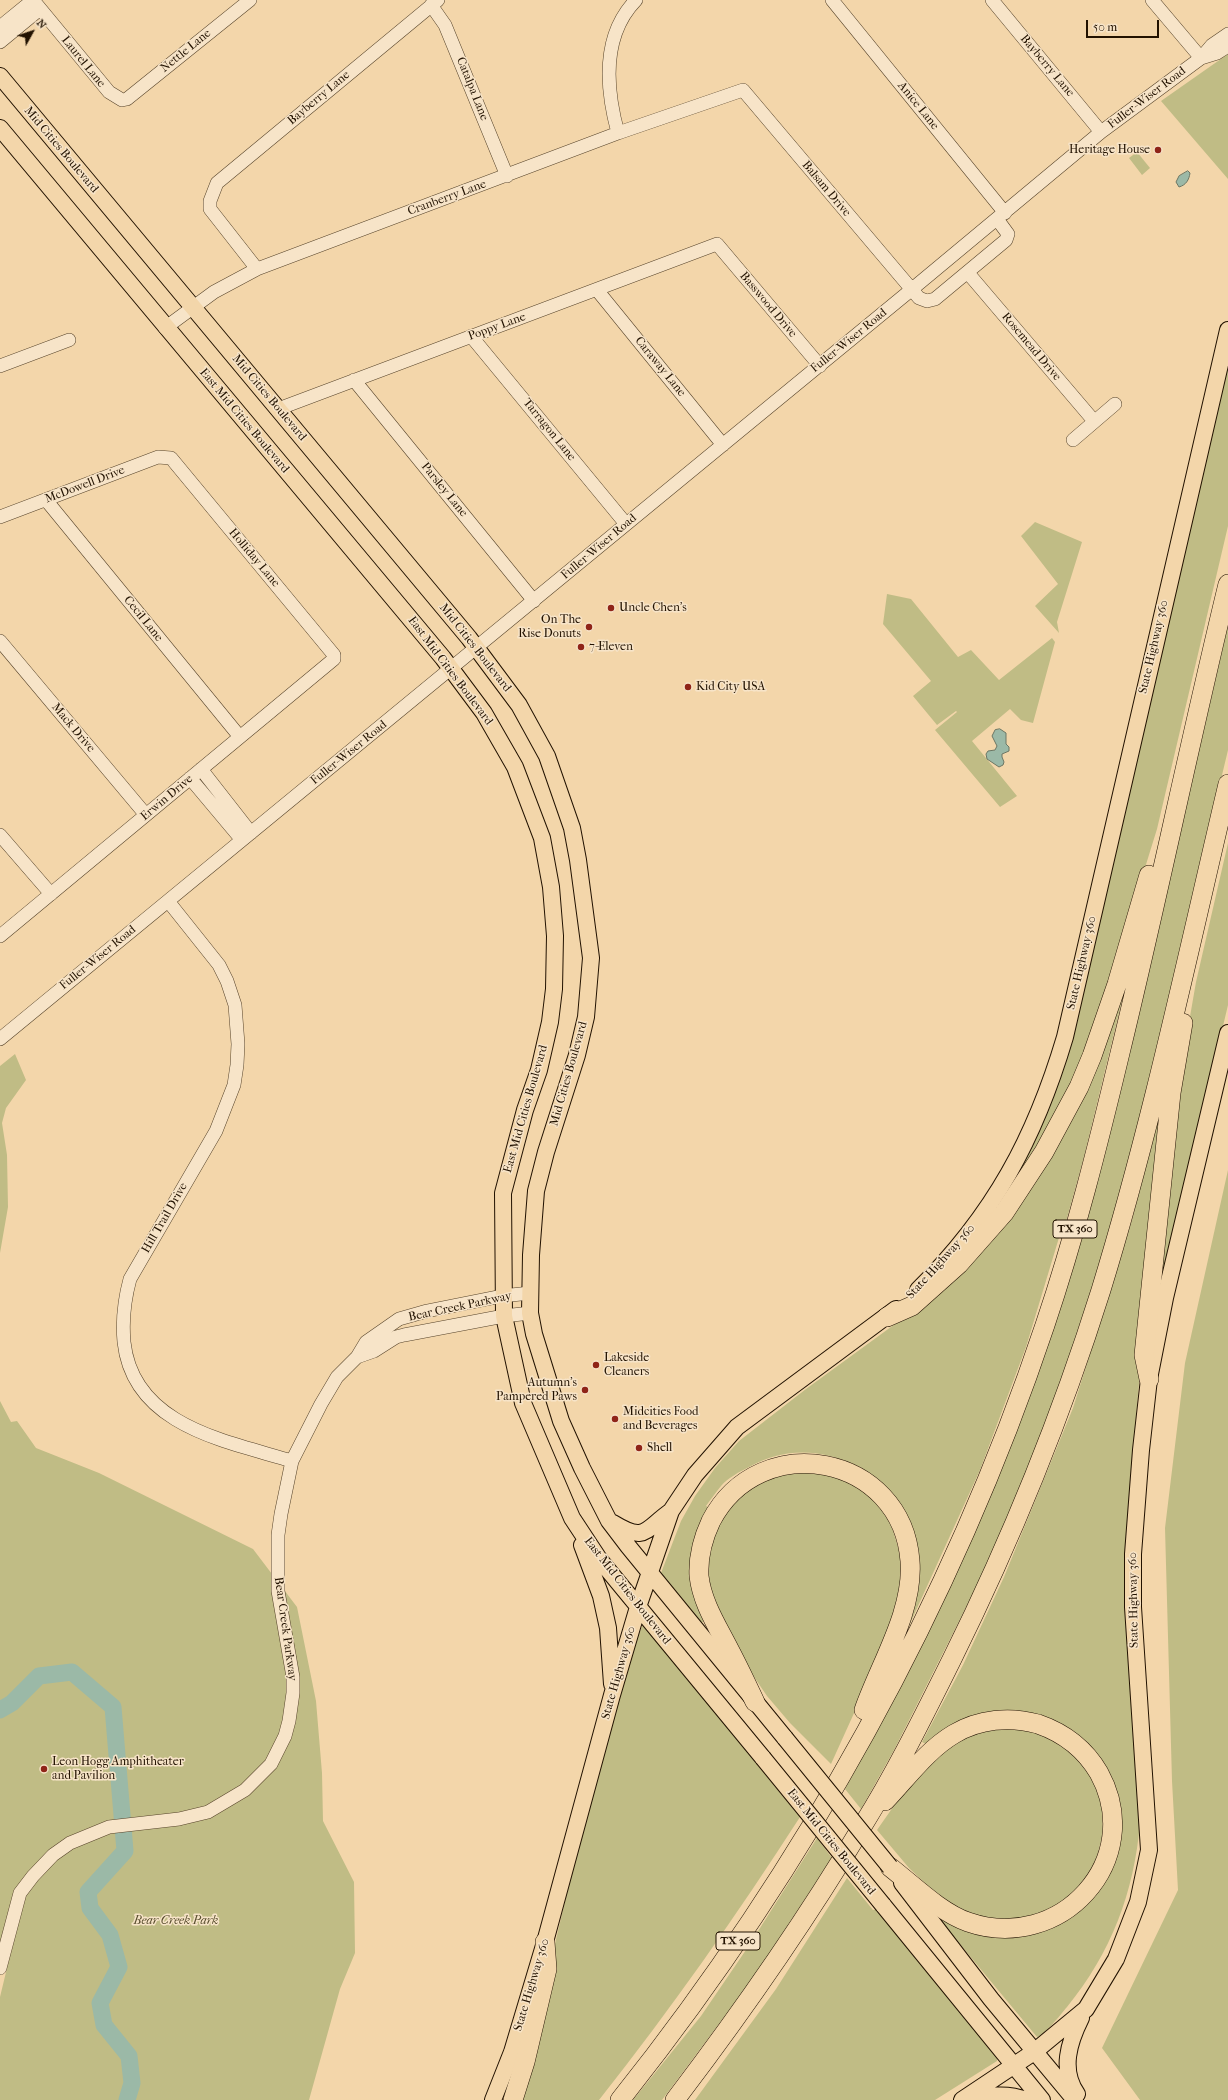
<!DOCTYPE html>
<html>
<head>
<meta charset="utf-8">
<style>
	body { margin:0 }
	#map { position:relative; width:1228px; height:2100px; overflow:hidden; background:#f3d6aa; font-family:"IM FELL French Canon",serif }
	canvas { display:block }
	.north { position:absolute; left:12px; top:12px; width:40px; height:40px; -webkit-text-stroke:3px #f7e4c8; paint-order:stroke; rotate:50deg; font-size:11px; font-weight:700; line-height:16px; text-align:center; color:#221200 }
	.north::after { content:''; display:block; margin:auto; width:14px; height:18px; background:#221200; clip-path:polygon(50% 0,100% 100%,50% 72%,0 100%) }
	.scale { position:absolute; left:1086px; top:20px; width:73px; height:18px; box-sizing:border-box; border:2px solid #221200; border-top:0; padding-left:5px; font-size:12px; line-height:14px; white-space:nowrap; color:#221200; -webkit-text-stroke:3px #f7e4c8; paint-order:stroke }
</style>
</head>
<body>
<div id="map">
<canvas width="1228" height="2100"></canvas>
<div class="north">N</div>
<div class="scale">50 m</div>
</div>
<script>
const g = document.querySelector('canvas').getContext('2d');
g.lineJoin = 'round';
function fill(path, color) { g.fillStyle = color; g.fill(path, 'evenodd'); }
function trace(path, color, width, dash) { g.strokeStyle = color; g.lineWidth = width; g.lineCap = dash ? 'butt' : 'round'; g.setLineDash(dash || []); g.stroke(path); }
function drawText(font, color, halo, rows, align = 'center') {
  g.font = font + ' "IM FELL French Canon",serif'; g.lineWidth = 3; g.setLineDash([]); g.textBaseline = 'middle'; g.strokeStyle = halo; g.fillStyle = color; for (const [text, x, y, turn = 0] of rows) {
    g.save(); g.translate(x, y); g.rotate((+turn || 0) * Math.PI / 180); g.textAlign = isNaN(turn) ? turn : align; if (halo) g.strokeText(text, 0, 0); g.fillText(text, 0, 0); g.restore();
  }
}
const green = new Path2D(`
	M1228,54v125l-67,-78z
	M1137,152l13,16 -8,7 -13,-17z
	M1228,366v160l-71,303 -71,229 -76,138 -8,-1 34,-60 149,-588z
	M1035,522l47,20 -25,80 2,11 -24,-27 23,-22 -37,-48z
	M887,594l24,5 47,58 13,-7 28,30 53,-42 3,4 -22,81 -12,-3 -11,-11 -38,32 45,55 -17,11 -65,-77 22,-18 -1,-1 -19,14 -24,-29 18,-15 -48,-57z
	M1228,626v124l-94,394 -24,88 -54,165 -54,139 -108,214 -33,59 -16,-20 65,-120 32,-66 43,-99 42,-107 174,-655z
	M1228,843v162l-69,291 20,-216 17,-98z
	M1125,988l-41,169 -20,72 -3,2 -35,116 -46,123 -82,180 18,-82 -52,-95 -2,-5c-39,-19 -75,-22 -113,-1 -10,5 -21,11 -28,19 -5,6 -10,13 -15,20l4,2 -3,110 -8,7 -37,-47 -1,-5 20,-52 14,-25 20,-28 24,-27 67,-52 100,-73 114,-117z
	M15,1054l11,26 -20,28 -4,15 5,32 1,52 -8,46v-187z
	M1165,1091l-31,349 6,383c-6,70 -29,130 -73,184 -7,8 -21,27 -30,30l-98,-118 5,-4 45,18 96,-32 28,-105 -76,-79 -109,28 -6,-3 41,-77 41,-88 69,-169 59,-188z
	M1228,1170v930h-88l-38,-52 76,-158 -6,-109 -7,-253 20,-165z
	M0,1401l11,21 6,-1 19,27 63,25 154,76 44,58 19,94 6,72 1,48 31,61 1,71 -15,36 -31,111h-309v-103l7,-29h-7z
	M809,1469l44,12 35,34 15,48 -2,29 -22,66 -48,106 -41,-41 -23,-27 -17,-25 -41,-77 -2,-45 21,-44 37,-28z
	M643,1624l113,135 -2,2 46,56c-63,98 -129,192 -201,283h-81l57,-241 60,-215z
	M1011,1725l44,12 35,34 12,25 1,52 -16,34 -39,32 -45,9 -42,-12 -32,-24 -20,-19 -32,-38 37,-53 53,-44z
	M817,1838l15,20 -81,123 -89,119h-29l68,-84 47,-69z
	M847,1878l26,32 4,-1 116,141 -2,1 6,4v6l-62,39h-240l81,-111z`);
const water = new Path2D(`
	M1188,171l2,2c-1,7 -4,12 -11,14l-3,-5 3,-6z
	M1000,729l6,4v11l3,3v4l-7,3v3l2,5 -1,3 -4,2 -12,-8 -1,-5 2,-3 7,-1 2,-4 -5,-10 3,-6z`);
const river = new Path2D(`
	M0,1710l12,-7 27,-27 33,-4 41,35 12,144 -37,41 2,16 20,27 9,32 -19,36 4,22 25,31 3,27 -5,17`);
const minor = new Path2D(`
	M832,0l173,213
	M992,0l109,132
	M1152,0l49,58
	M431,5l14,20 62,151
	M0,27l33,-27 76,92 13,8 5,-1 123,-99
	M0,42l40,-33
	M1201,58l16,-5 11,-7
	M618,133c-12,-44 -17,-97 18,-133
	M257,269l-47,-60v-8l7,-18 221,-183
	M968,273l126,148
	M597,290l126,155
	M165,328l49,-36 43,-23 361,-136 125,-43 176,208 8,3 8,-2 71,-59 2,-6 -11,-15
	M471,336l155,188
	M0,366l69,-26
	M354,380l180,221
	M278,409l439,-165 103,122
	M1073,440l42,-36
	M46,500l194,237
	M0,517l158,-60 13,1 163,197v4l-334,277
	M0,641l146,174
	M201,769l50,64
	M190,778l52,62
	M0,835l51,59
	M168,901l51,64 8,16 8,24 3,39 -1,21 -3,20 -18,46 -86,148c-6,22 -8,41 -6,63 9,84 102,99 168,119
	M0,1039l911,-749 190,-158 100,-74 11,-13 16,-11
	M357,1357l17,-6 22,-14 8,-2 100,-19 26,-3
	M0,1968l20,-75 13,-17 20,-21 17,-12 39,-16 70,-8 29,-7 37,-22 26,-26 14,-28 4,-15 4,-28v-16l-15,-86v-56l3,-21 11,-53 29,-57 16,-27 20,-20 9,-15 33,-23 28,-8 75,-15 28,-3`);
const major = new Path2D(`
	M0,76l469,562 50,67 28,51 25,72 6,32 13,98 -5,59 -9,38 -31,97 -10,39 -5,64 -1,58 4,21 27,87 21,47 27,53 19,25 157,192
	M0,128l443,530 41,55 31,54 27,71 9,49 4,49 -1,53 -4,33 -11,48 -14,40 -22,83 1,123 19,87 49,115 27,41 164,199
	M918,1290c76,-75 117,-152 147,-253l163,-707
	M613,1523c33,20 31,7 58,-12
	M582,1545l19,51 7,32 4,56
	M902,1883l89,116 84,101
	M883,1905l159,195
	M1077,2094c-17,-24 -8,-52 4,-76
	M493,2100l19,-48 33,-110 67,-247 26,-88 33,-96 24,-36 42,-48 159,-118
	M962,2100l72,-48 52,-43 30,-50 22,-57 11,-52 -16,-243v-53l8,-104 8,-71 16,-81 63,-265
	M966,2100c21,-4 40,-8 60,0`);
const highway = new Path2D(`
	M887,1317l25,-11 47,-42 45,-51 40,-61 35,-65 13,-31 25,-72 32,-109
	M1149,1379l-5,-24 27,-262 12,-70
	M755,1702c-8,-17 -16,-34 -25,-51 -12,-24 -28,-48 -31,-75 -1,-19 4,-38 12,-55 49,-94 191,-67 199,40 4,50 -30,103 -46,149
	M885,1801c22,-23 42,-51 69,-67 25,-15 56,-18 84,-10 26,9 47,25 61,49 48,87 -39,181 -131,149 -27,-9 -55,-37 -78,-55
	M513,2100l12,-38 22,-93 -2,-27
	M620,2100c184,-231 331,-494 425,-775 30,-89 53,-180 75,-272 38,-156 70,-313 108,-469
	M675,2100c67,-88 131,-180 188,-275 33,-53 61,-110 89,-166 59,-119 109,-242 149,-369 51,-166 87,-337 127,-506`);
const majorBridge = new Path2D(`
	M785,1738l105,129
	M763,1758l120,147`);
const markers = [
	[1158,150,4,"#8f2418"],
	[611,608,4,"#8f2418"],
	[589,627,4,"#8f2418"],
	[581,647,4,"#8f2418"],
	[688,687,4,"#8f2418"],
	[596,1365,4,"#8f2418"],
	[585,1390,4,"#8f2418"],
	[615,1419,4,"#8f2418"],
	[639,1448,4,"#8f2418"],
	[44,1769,4,"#8f2418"]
];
const shields = [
	[1075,1229,44],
	[738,1941,44]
];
const shieldNames = [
	["TX 360",1075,1229],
	["TX 360",738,1941]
];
const streetNames = [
	["Nettle Lane",186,51,-39],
	["Laurel Lane",83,62,51],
	["Bayberry Lane",1047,66,50],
	["Catalpa Lane",472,89,68],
	["Bayberry Lane",319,98,-40],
	["Fuller-Wiser Road",1147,98,-37],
	["Anice Lane",918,106,51],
	["Mid Cities Boulevard",61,150,50],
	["Balsam Drive",826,189,50],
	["Cranberry Lane",447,198,-20],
	["Basswood Drive",768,305,50],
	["Poppy Lane",497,327,-20],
	["Fuller-Wiser Road",849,341,-39],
	["Rosemead Drive",1031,347,50],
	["Caraway Lane",660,367,51],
	["Mid Cities Boulevard",269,398,50],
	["East Mid Cities Boulevard",244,421,50],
	["Tarragon Lane",549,430,51],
	["McDowell Drive",85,485,-21],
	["Parsley Lane",444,490,51],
	["Fuller-Wiser Road",599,547,-40],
	["Holliday Lane",254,558,50],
	["Cecil Lane",143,619,51],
	["State Highway 360",1154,647,-77],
	["Mid Cities Boulevard",475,648,52],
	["East Mid Cities Boulevard",450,671,53],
	["Mack Drive",73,728,50],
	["Fuller-Wiser Road",349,753,-39],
	["Erwin Drive",167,798,-40],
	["Fuller-Wiser Road",98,958,-39],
	["State Highway 360",1082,963,-77],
	["Mid Cities Boulevard",569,1074,-74],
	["East Mid Cities Boulevard",526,1109,-74],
	["Hill Trail Drive",165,1218,-60],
	["State Highway 360",941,1262,-48],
	["Bear Creek Parkway",460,1307,-12],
	["East Mid Cities Boulevard",627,1591,52],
	["State Highway 360",1134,1600,-91],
	["Bear Creek Parkway",285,1629,82],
	["State Highway 360",619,1673,-74],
	["East Mid Cities Boulevard",831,1842,51],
	["State Highway 360",532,1985,-73]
];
const poiNames = [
	["Heritage House",1150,150,"right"],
	["Uncle Chen's",619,608],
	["On The",581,620,"right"],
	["Rise Donuts",581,634,"right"],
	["7-Eleven",589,647],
	["Kid City USA",696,687],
	["Lakeside",604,1358],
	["Cleaners",604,1372],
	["Autumn's",577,1383,"right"],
	["Pampered Paws",577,1397,"right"],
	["Midcities Food",623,1412],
	["and Beverages",623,1426],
	["Shell",647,1448],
	["Leon Hogg Amphitheater",52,1762],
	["and Pavilion",52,1776]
];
const parkNames = [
	["Bear Creek Park",176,1921]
];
fill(green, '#c0bc85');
fill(water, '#9bb9a7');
trace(water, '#6b7664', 1);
trace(river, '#9bb9a7', 17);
trace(minor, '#56432a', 14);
trace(major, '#221200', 18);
trace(highway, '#221200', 20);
trace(minor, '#f7e4c8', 13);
trace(major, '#f3d6aa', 16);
trace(highway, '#f3d6aa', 19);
trace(majorBridge, '#221200', 18, []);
trace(majorBridge, '#f3d6aa', 16);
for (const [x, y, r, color] of markers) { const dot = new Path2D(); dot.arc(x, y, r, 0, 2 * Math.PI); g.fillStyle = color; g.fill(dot); trace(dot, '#f7e4c8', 1.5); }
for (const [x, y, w] of shields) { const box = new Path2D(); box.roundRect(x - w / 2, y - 9, w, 18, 3); g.fillStyle = '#f7e4c8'; g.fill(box); trace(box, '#221200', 1); }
drawText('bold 11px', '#221200', null, shieldNames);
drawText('12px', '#221200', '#f7e4c8', streetNames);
drawText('12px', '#221200', '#f7e4c8', poiNames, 'left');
drawText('italic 12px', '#594e2f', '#f7e4c8', parkNames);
</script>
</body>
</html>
